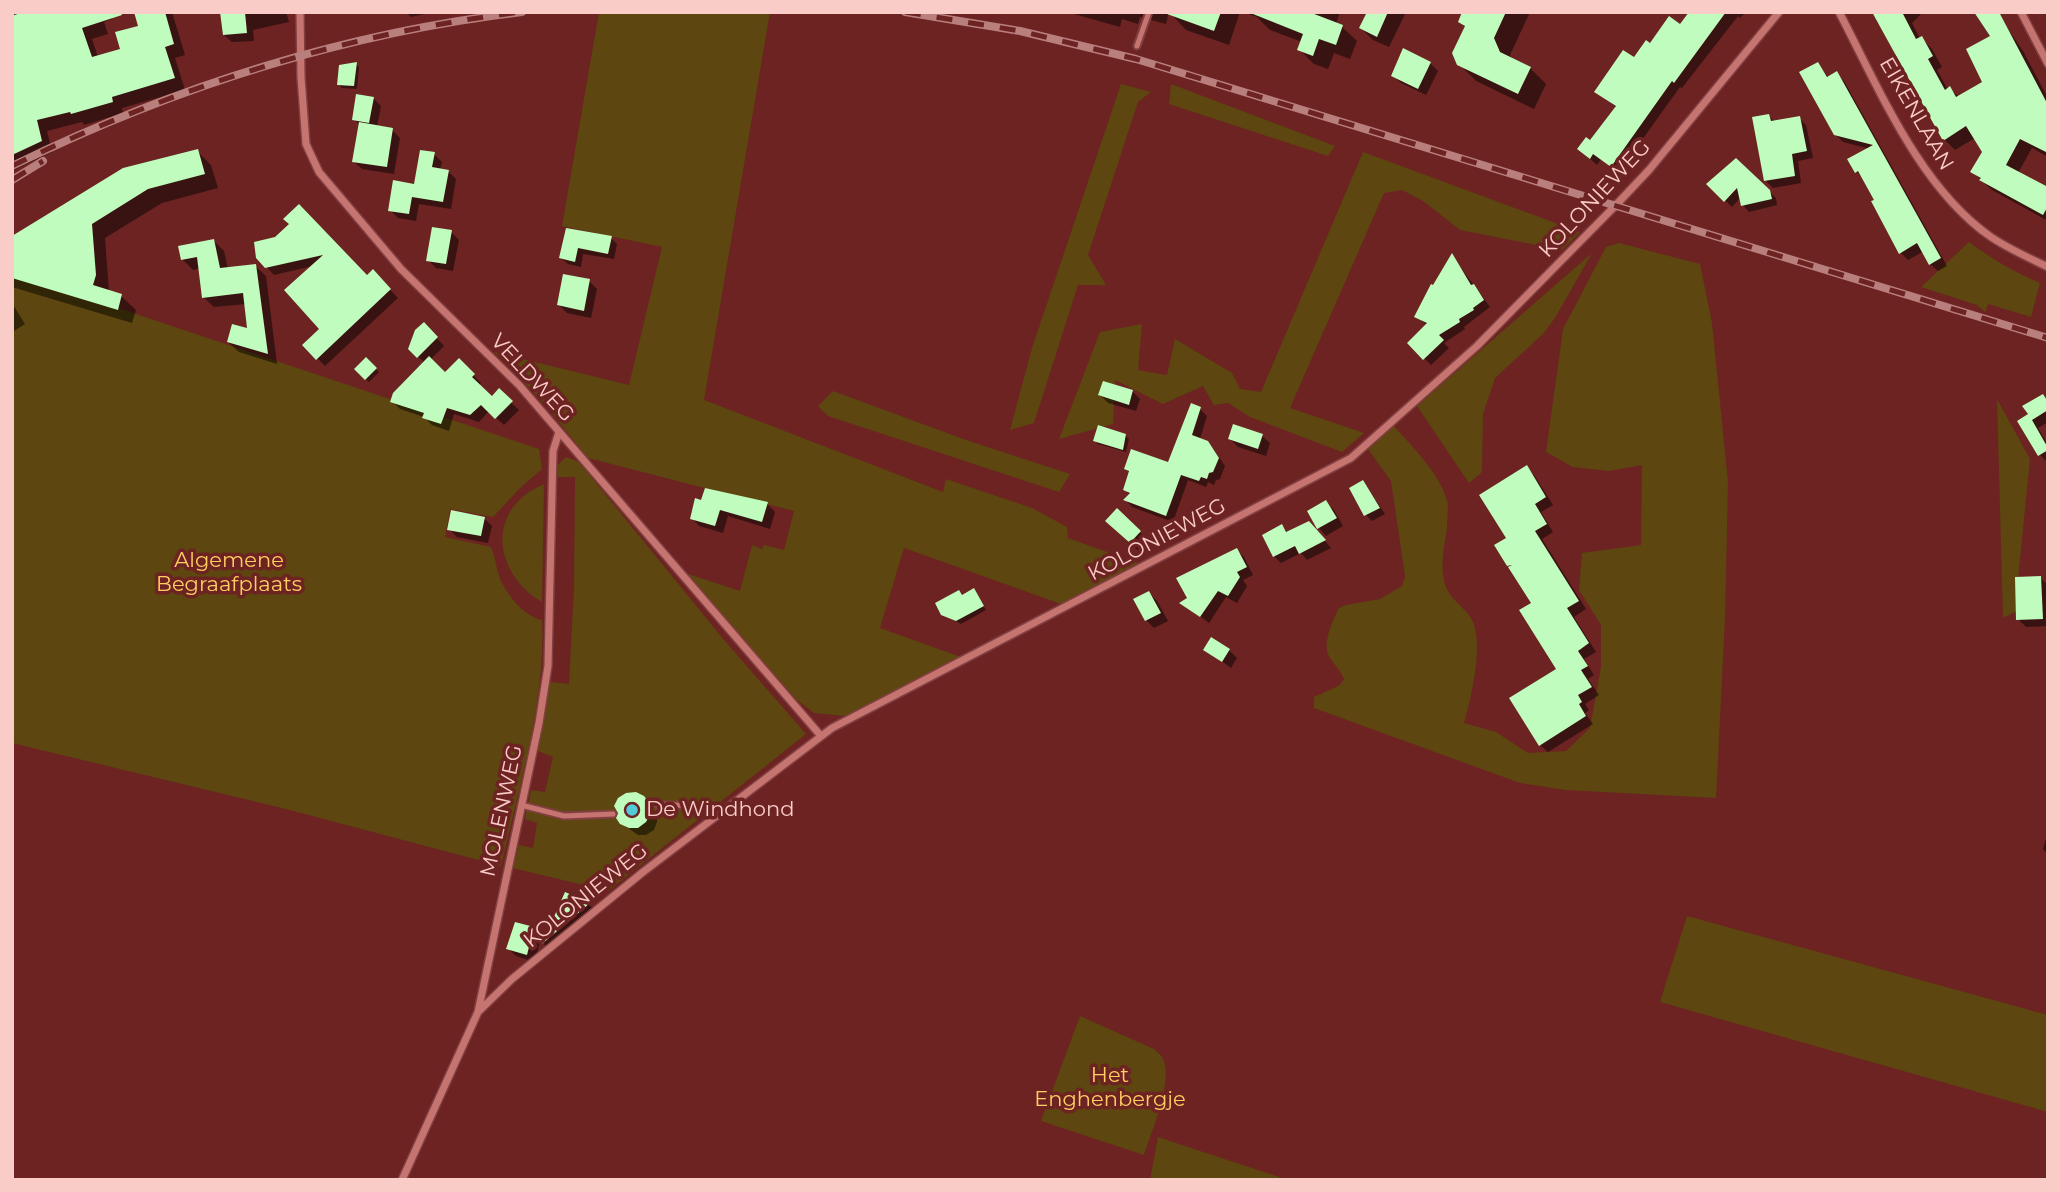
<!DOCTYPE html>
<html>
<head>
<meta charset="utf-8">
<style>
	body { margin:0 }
	#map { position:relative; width:2060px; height:1192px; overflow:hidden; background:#6c2322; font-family:Montserrat,sans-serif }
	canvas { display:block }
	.frame { position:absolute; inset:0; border:14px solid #faccc8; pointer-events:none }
</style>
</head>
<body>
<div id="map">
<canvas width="2060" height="1192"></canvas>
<div class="frame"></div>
</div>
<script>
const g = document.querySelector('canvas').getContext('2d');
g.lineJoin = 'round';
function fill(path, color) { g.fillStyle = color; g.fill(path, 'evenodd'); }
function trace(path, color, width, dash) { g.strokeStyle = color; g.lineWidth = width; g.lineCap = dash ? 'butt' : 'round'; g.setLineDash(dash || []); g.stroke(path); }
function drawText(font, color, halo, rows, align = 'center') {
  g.font = font + ' Montserrat,sans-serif'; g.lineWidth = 7; g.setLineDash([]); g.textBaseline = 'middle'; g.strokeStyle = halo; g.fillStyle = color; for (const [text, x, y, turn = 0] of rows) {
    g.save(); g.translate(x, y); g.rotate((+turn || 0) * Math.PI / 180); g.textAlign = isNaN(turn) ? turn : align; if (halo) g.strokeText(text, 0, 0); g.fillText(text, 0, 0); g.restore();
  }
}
const green = new Path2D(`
	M599,12h171l-66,388 239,92 3,-13 86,29 35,19 1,11 70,25 -77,41 -157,-56 -24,80 81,29 -116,59 -31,-3 -17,-13 -112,-127 55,18 12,-46 10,4 2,-4 20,5 10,-39 -206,-53 -47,-58 -47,-48 135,33 33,-138 -100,-21z
	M1121,84l30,8 -13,10 -50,153 18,30h-28l-44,138 -24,7 22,-82z
	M1171,84l164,62 -7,10 -159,-52z
	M1363,152l217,80 -18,18 -102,-20 -37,-29 -21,-11 -18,3 -94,215 74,25 -22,19 -92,-35 -22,-14 -14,2 -11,-19 -40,18 -48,-24 -2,44 -54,15 41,-107 42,-8 -4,46 29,5 8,-36 57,34 8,16 21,3z
	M1969,242c23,17 45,30 71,41l-9,34 -43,-13 -3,8 -8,-7 -56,-18z
	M1619,243l81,21 12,59 16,159 -3,136 -9,180 -150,-8 -46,-7 -206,-75v-11l26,-12 4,-6c-4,-10 -12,-16 -16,-25 -5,-13 5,-34 11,-46l7,-3 34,-6 22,-13 3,-10 -14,-95 -23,-32 26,-23c19,22 44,45 53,74 2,7 0,19 0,27 -2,18 -7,34 -3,53 3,18 18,24 27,38 14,24 0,80 -7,105l32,9 32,21 38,-2 24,-23 11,-61v-42l-22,-35 3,-37 59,-8 1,-80 -33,6 -36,-4 -27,-15 17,-123 43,-82z
	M1592,253l-37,65 -12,16 -48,44 -12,36 -1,58 -13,11 -52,-77z
	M12,276l115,35 412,138 3,20 -21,18 -28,30 -43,-8 -5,28 46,10c5,11 5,23 10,34 8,16 23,35 41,39 4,79 -23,168 -41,246l-215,-57 -274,-66z
	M833,391l133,49 104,34 -11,18 -231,-76 -10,-10z
	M1997,399l33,60 -12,120 3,30 -18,9z
	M566,457l13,5 145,178 82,94 -198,157 -95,-23 6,-23 14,3 4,-25 -12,-4 6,-29 14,2 8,-35 -15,-6 12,-69 19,2 5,-97 1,-110h-17v-12z
	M544,484l-2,118c-39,-22 -57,-75 -17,-107 5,-4 12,-8 19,-11z
	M1687,916l361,99v97l-388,-110z
	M1080,1016l74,33c1,1 8,7 8,8 13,22 -11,75 -18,98l-103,-34z
	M1158,1137l130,43h-138z`);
const shadow = new Path2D(`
	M110,12l2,7 -8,3 4,12 -16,5 6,18 24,-7 18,-23 -4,-15h36l13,43 -10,3 10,32 -63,18 1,5 -39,12 -2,-3 -35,9 5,21 -40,19v-105z
	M222,12h64l3,10 -36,8 1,11 -22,1 -8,-7z
	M406,12h27l-22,5z
	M1067,12h102l-3,12 -26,-7 -2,7 -16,-5 -2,8z
	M1173,12h67l-11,33 -43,-15 -14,-15z
	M1243,12h97l-4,12 6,3 15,14 -7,18 -16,-6 -6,16 -14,-5 -15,-15 3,-7 -32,-12 -13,-13z
	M1369,12h37l-17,35 -16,-7 -12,-12z
	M1464,12h66l-20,43 2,4 18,9 16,16 -12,25 -58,-28 -17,-17 7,-36 -6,-6z
	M1691,12h55l-6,6 -2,-2 -56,72 -2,-1 -61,85 -18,-13 -4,6 -18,-16 11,-7 27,-34 -20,-17 53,-46 31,-18z
	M1874,12h49l-11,11 8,16 1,-1 11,11 10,18 -5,3 11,20 2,-1 9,8 26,-15 8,-45 -17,-25h26l-3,4 24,35 25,47v59l-16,-9 -14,25 30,17v31l-56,-31 -19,-18 11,-20 -9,-14 -20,12 -11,-11z
	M1430,63l8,8 -12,24 -25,-12 -8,-8z
	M356,64l3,3 -2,22 -15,-1 -4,-4z
	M1818,64l11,14 8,-4 7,7 103,185 -9,5 -8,-7 -6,-13 -16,9 -8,-8 -24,-52 -12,-21 -8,-8 14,-22 -27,-7 -8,-8z
	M373,98l8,8 -4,21 15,3 8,8 -6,36 -32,-5 -8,-7 6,-37 -6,-6z
	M1769,116l6,6 24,-4 7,7 7,33 -15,3 3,22 -28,5 -7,-7z
	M197,151l14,14 7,23 -56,15 -57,35 4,54 12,4 15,14 -4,13 -120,-36v-49z
	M434,154l8,8 -2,8 8,1 8,8 -5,30 -32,-5 -3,17 -18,-3 -8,-8 25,-24z
	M1736,160l40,38 1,7 -28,7 -6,-7 -2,-8 -9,10 -23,-23z
	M291,225l76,52 6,-5 25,26 -73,68 -21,-21 18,-16 -9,-63 -39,9 -17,-18z
	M567,230l44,8 6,6 -3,15 -31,-5 -2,13 -13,-3 -7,-6z
	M451,232l8,8 -6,31 -17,-3 -8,-8z
	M214,241l10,10 4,18 27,-3 11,10 11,88 -38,-12 -11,-10 21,-11 -3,-27 -32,3 -11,-10 -3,-29 -7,2 -11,-11z
	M1452,256l38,51 -26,20 1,2 -21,14 5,5 -18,17 -22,-22 19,-17 -12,-10z
	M589,281l8,8 -6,29 -24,-5 -8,-8z
	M12,303l13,21 -11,7 -2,-3z
	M424,324l20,22 -14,14 15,15 14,-14 22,22 -2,2 13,13 7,-7 20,19 -15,15 -15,-14 -10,11 -25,-8 -5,17 -17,-6 -8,-8 -24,-8 -8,-8 33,-38 -15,-14z
	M366,359l13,13 -10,10 -13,-13z
	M1132,391l8,8 -4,12 -28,-8 -8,-8z
	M2042,396l6,5v21l-10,6 10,17 -1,17 -7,-7 -21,-34 11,-6z
	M1200,409l7,7 -7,23 7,3 7,8 11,16 -5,13 -4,1 -2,5 -6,-3 -2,5 -18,-7 -15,42 -41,-15 -6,-7 4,-5 -5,-6 5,-16 -4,-4 43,-5z
	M1126,436l3,3 -3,13 -28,-8 -3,-3z
	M1262,436l8,7 -4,13 -28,-9 -8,-8z
	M1526,467l8,8 19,30 -12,7 12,20 -11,7 44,70 -12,8 22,35 -12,7 10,16 -6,4 11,16 -14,9 4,6 -4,3 8,11 -45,28 -8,-7 18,-75 -25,-66 -24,-39 -1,-27z
	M1363,482l22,32 -13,7 -6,-6z
	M697,501l70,3 8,8 -5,17 -42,-13 -5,17 -24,-7 -7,-8z
	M1326,503l8,7 9,16 -17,10 -7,-8 -9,-16z
	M1117,511l31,29 -10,10 -23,-21z
	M484,518l8,8 -4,17 -31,-6 -8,-8z
	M1282,526l6,7 28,-3 15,18 -24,12 -6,-7 -20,10 -7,-7z
	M1237,550l7,7 9,18 -10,5 4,6 -10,17 -11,-6 -17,26 -27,-20z
	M2040,578l8,7v41l-22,1 -8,-8z
	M974,590l12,20 -25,14 -19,-10z
	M1149,593l8,8 11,20 -14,7 -8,-8 -11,-20z
	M1205,649l24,1 8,8 -6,10z
	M643,798l14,16v8l-3,8 -8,5h-8l-17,-12 -1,-10z
	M2048,831v24l-5,-6z
	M566,894l23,11 7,6 -46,39 -6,-6z
	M533,929l8,8 -6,25 -19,-6 -8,-8z`);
const building = new Path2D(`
	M23,12h98l1,3 -40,13 10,29 28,-8 -5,-17 23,-6 -4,-14h31l9,32 -9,3 10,31 -63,19 1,5 -42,12 -1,-2 -33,8 5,21 -30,14v-139z
	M220,12h25l2,21 -24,2z
	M1167,12h54l-7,19 -47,-17z
	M1248,12h61l34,13 -7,20 -17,-6 -6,17 -16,-6 6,-16z
	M1367,12h21l-11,25 -18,-9z
	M1462,12h44l-12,26 6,14 31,15 -13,27 -61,-29 -5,-12 13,-27 -7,-4z
	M1689,12h37l-52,71 -2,-2 -61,86 -18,-13 -3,5 -13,-10 9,-12 4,3 26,-34 -22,-14 29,-42 11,7 12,-17 4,3 19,-27 11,8z
	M1872,12h30l14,27 6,-3 11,20 -5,3 17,31 5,-4 6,11 26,-15 -16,-33 24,-13 -16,-24h25l49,93v48l-28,-14 -14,26 42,22v19l-5,9 -64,-35 2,-2 -11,-6 12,-20 -16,-26 -23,15z
	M1403,48l28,14 -13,27 -27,-13z
	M357,62l-3,24 -17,-1 2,-20z
	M1818,62l9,15 10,-6 104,187 -12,7 -12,-22 -18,11 -28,-53 3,-1 -16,-29 -3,2 -8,-14 26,-14 -39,-10 -35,-63z
	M356,94l18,3 -5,26 -17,-3z
	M1769,114l2,7 29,-5 7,35 -15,3 3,22 -31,5 -12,-64z
	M359,122l34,6 -6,39 -35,-5z
	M198,149l7,25 -57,15 -56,35 4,51 -3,10 29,9 -4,16 -106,-32v-42l111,-68z
	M420,150l15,2 -3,15 17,3 -6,32 -31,-5 -3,17 -21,-3 5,-31 21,4z
	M1736,158l34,32 2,9 -31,7 -4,-18 -13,14 -18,-18z
	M299,204l68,71 6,-6 18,20 -75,71 -14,-15 17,-16 -35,-39 39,-35 -58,13 -9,-10 -2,-16 21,-5 14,-13 -6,-5z
	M432,227l20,3 -6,34 -20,-3z
	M566,228l46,8 -4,18 -30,-6 -3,14 -16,-4z
	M214,239l6,29 36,-4 12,90 -41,-12 5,-18 15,4 -4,-35 -41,5 -5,-41 -16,3 -3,-14z
	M1452,253l19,32 3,-1 10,16 -11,8 1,2 -15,9 1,3 -21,13 5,5 -21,20 -16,-17 20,-20 -13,-6 17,-33 2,1z
	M563,274l27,5 -6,32 -27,-6z
	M424,322l14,15 -21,21 -9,-9 7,-19z
	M429,356l16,16 14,-14 16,16 -3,3 20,19 7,-8 14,13 -18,18 -14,-14 -11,10 -23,-7 -6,16 -19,-6 2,-5 -34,-11 3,-9z
	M366,357l11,11 -12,12 -11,-11z
	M1103,381l30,9 -4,15 -31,-10z
	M2043,394l5,8v8l-16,10 16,28v2l-10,6 -21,-35 11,-7 -6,-8z
	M1191,403l10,4 -9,28 16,6 11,17 -6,14 -4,1 -2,6 -6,-2 -2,4 -18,-6 -15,41 -43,-16 7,-7 -7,-3 6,-19 -5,-2 7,-20 37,13z
	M1233,424l30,10 -5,15 -30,-10z
	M1098,425l28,9 -3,16 -30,-9z
	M1527,465l19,32 -11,7 12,20 -12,7 44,70 -12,7 22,35 -11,8 10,15 -7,4 11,17 -14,8 4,7 -3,2 7,12 -47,30 -30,-48 47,-29 -37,-59 12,-7 -23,-36 4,-2 -5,1 -13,-21 12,-7 -27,-43z
	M1363,480l17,28 -16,8 -15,-28z
	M705,488l63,14 -6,20 -42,-12 -5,16 -25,-7 5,-21 6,2z
	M1326,500l11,18 -20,11 -10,-18z
	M1117,508l24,23 -11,12 -25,-22z
	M451,510l34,7 -4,19 -34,-6z
	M1309,521l17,19 -27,14 -4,-8 -22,11 -11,-22 20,-11 4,8z
	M1237,548l10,19 -10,5 3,5 -12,19 -10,-5 -18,26 -21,-14 8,-5 -11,-20z
	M2041,576l2,43 -27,1 -1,-43z
	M974,588l10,18 -28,15 -15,-6 -6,-12 24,-13 3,5z
	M1149,591l12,22 -16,8 -12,-22z
	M1211,637l19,12 -8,13 -19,-12z
	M636,792l8,4 6,8v10l-4,8 -8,6h-9l-9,-4 -4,-6 2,-5 -4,-7 4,-8 8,-5z
	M565,892l25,11 -48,41z
	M515,922l19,5 -7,28 -21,-6z`);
const lane = new Path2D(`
	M1137,46l12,-34
	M521,805l43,11 49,-2
	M658,805c20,0 42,-1 59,10`);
const street = new Path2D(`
	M300,12l1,65 5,67 13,28 82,97 118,116 302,351
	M1839,12c40,76 80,175 152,225 18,12 38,21 57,30
	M2021,12l27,52
	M478,1012l34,-33 131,-107 189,-144 519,-270 126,-112 139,-141 33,-35 130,-158
	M402,1180l76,-168 61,-289 9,-57 5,-215 6,-19`);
const rail = new Path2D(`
	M905,12l115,19 116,28 912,279
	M12,166c160,-78 333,-133 510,-154
	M12,180l31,-19`);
const markers = [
	[632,810,7,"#52cbd7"]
];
const streetNames = [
	["EIKENLAAN",1916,114,60],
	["KOLONIEWEG",1595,199,-47],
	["VELDWEG",532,378,47],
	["KOLONIEWEG",1157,540,-28],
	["MOLENWEG",502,811,-78],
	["KOLONIEWEG",586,896,-39]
];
const parkNames = [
	["Algemene",229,561],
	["Begraafplaats",229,585],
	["Het",1110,1076],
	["Enghenbergje",1110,1100]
];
const poiNames = [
	["De Windhond",646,810]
];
fill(green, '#5d460f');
fill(shadow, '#0007');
fill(building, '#bffcbd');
trace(lane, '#813f42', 9);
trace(street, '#813f42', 10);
trace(lane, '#c6746f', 5);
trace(street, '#c6746f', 7);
trace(rail, '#b97f7c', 8);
trace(rail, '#6c2322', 5, [16]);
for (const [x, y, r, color] of markers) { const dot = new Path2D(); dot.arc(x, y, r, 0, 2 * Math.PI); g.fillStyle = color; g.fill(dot); trace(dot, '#6c2322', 2.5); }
drawText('21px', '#faccc8', '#6c2322', streetNames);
drawText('21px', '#ffcd61', '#6c2322', parkNames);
drawText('21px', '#faccc8', '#6c2322', poiNames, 'left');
</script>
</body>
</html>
